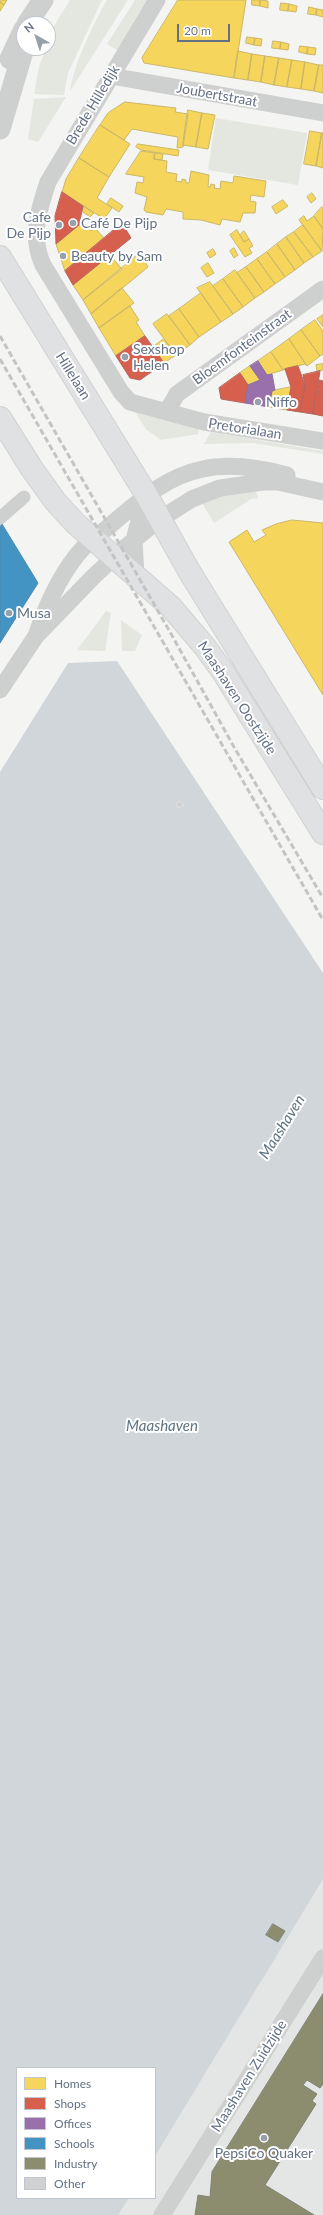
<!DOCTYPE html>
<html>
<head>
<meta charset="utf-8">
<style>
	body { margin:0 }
	#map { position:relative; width:323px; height:2215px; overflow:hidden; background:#f4f4f2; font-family:Lato,sans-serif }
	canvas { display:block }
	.legend { position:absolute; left:16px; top:2067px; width:140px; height:132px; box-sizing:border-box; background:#fff; border:1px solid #c1c6ce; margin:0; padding:5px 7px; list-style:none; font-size:12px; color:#637184 }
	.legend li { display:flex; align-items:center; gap:8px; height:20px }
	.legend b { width:20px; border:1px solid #c1c6ce }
	.north { position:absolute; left:16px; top:16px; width:40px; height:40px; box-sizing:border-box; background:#fff; border:1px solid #c1c6ce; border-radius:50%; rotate:321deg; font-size:11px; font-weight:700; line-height:16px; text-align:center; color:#637184 }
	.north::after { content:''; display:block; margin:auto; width:14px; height:18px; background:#969faa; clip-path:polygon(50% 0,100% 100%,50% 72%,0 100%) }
	.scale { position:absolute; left:177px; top:24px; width:53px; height:18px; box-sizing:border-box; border:2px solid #637184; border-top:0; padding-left:5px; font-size:12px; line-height:14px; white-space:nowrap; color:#637184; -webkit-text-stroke:3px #fff; paint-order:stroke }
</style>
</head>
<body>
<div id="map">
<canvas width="323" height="2215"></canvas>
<ul class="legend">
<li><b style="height:11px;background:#f6d55c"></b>Homes</li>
<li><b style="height:11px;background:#d6604d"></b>Shops</li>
<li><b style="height:11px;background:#9970ab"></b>Offices</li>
<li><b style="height:11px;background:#4393c3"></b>Schools</li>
<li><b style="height:11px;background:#8c8c6e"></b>Industry</li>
<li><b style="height:11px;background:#d0d1d2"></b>Other</li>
</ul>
<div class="north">N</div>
<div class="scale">20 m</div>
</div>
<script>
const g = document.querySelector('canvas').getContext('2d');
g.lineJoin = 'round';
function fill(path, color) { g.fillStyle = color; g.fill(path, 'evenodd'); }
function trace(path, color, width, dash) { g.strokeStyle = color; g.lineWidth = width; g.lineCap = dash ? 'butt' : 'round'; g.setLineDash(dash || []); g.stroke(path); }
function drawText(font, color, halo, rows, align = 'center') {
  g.font = font + ' Lato,sans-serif'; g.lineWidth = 4; g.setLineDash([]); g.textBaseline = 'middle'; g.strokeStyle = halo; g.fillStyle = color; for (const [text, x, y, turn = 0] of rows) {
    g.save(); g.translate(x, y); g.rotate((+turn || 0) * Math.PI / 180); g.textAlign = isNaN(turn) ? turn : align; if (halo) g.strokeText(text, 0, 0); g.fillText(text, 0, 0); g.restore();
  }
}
const built = new Path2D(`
	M323,1812v403h-243l10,-17h65v-112z`);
const green = new Path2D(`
	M70,0h32l-34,73 -4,22 -30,-1 5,-27 7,-19h2c0,-17 14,-34 22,-48z
	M107,0h21l-58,91c4,-27 23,-67 37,-91z
	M135,0h16l-32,51 -12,-7z
	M66,97l-28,45 -10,-3 6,-40z
	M216,118l91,15 -9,52 -90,-15z
	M135,412l64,16 -1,6 -37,6 -15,-11z
	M211,432l112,19v3l-70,-11 -49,1z
	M256,492l2,6 -7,1 -37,24 -12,-20 24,-10z
	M106,611l5,2 -6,38 -28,-1z
	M121,620l21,15 -7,16h-13z`);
const water = new Path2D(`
	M117,661l206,312v906l-168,277v-88h-138v130h112l-11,17h-118v-1443l68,-109z`);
const homes = new Path2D(`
	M0,0h7l-3,5z
	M178,0h68l-12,78 -90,-15 -2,-5z
	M252,0h8v6l-8,-1z
	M260,0l8,1v7l-8,-2z
	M0,2l4,3 -4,6z
	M281,3l8,1 -1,7 -8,-1z
	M289,4l8,2 -1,6 -8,-1z
	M309,7l8,2 -1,6 -8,-1z
	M317,9l6,1v7l-7,-2z
	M247,37l8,1 -1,7 -8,-2z
	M255,38l7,1 -1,7 -7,-1z
	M273,41l8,1 -1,7 -8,-1z
	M281,42l8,2 -1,6 -8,-1z
	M300,46l8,1 -1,7 -8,-2z
	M308,47l8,1 -1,7 -8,-1z
	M238,51l14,3 -4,26 -14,-2z
	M252,54l13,2 -4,26 -13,-2z
	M265,56l14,2 -5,27 -13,-3z
	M279,58l13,2 -5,27 -13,-2z
	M292,60l13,2 -4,27 -14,-2z
	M305,62l14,3 -5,26 -13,-2z
	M319,65h4v28l-9,-2z
	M125,102l51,6 -1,4 13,2 -5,33 -6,1 1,-11 -46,-8 -8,11 -24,-15 8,-12z
	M188,110l14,3 -6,34 -13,-2z
	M202,113l13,2 -7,34 -12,-2z
	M100,125l30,19 -21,33 -30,-19z
	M310,131l12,2 -6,33 -12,-2z
	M322,133h1v35l-7,-2z
	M138,144l41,6 -1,6 -37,-6 -5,-3z
	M141,151l14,2 -1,6 13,2 -1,11 11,2 -1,7 6,1v-3l4,1v3h3l2,-12 18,4 -1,12h2l1,-3 4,1 -1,3 6,1 1,-8 12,2 1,-7 32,5 -2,16 -13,-2 -1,6 6,1 -1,11h-12l-3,9 -18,-3 -2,6 -19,-5 -18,-1v-7l-17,-3 -3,6 -17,-3 -2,-2 3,-13 -12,-4 2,-11 6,1 1,-6 -18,-3z
	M155,153l8,1 -1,6 -8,-1z
	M79,158l30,19 -12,21 15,10 -8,11 -42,-27 4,-13z
	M312,193l4,6 -5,4 -4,-6z
	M111,198l12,8 -4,6 -12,-8z
	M283,200l5,6 -12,8 -4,-7z
	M83,206l11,7 -4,4 -7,-5z
	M322,207l1,2v20l-9,-13z
	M304,216l3,5 7,-5 9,13 -1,22 -23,-31z
	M83,222l8,9 4,-3 9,10 -39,33 -9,-27z
	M303,225l19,26 -9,6 -19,-25z
	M237,230l7,12 5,-3 4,7 -4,2 3,5 -7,4 -15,-22z
	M244,231l5,8 -5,3 -4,-7z
	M294,232l19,25 -9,6 -18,-26z
	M286,237l18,26 -9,7 -18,-26z
	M277,244l18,26 -10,7 -18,-25z
	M234,248l4,7 -4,3 -4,-7z
	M213,249l3,5 -6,4 -3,-5z
	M267,252l18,25 -10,7 -18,-25z
	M140,253l8,14 -57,47 -8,-14z
	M110,255l12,14 -39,31 -10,-15z
	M257,259l18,25 -11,8 -18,-25z
	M208,263l6,10 -7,4 -6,-9z
	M246,267l18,25 -9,6 -18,-25z
	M235,270l20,28 -12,9 -20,-28z
	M223,279l20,28 -10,7 -20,-28z
	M210,282l23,32 -12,8 -24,-34z
	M122,288l12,15 -35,25 -8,-14z
	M201,293l20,29 -22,15 -20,-28z
	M130,306l9,14 -3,2 9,14 -29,20 -17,-28z
	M179,309l20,28 -9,8 -21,-29z
	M167,314l23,31 -14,10 -23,-31z
	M323,315v12l-6,-8z
	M315,320l8,11v23l-3,2 -19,-26z
	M301,330l19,26 -13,10 -18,-27z
	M164,339l12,16 -12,8 -11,-16z
	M289,339l18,27 -2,-2 -22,6 -12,-18z
	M271,352l12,18 -16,5 -9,-14z
	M323,364v6l-6,1 -1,-6z
	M250,366l10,14 -12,5 -8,-12z
	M291,387l-4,23 -18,-3 3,-16z
	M292,520l31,3v172l-94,-153 18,-12 7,12 12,-7 -4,-5 14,-6z`);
const shops = new Path2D(`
	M62,192l21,14 -4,19 -23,19 -1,-28z
	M122,223l9,15 -58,47 -8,-14z
	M145,336l19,27 -24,17 -10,-2 -14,-22z
	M298,366l7,19 -5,27 -13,-2 4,-23 -6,-18z
	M320,371l-7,43 -13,-2 5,-27 -2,-10z
	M240,373l8,12 -3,18 -24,-4 -2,-11z
	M319,380l4,1v35l-10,-2z`);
const offices = new Path2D(`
	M258,361l9,14 5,-1 3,16 -3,1 -3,16 -24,-4 3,-18 12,-5 -10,-14z`);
const schools = new Path2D(`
	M2,524l36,59 -38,60v-116z`);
const industry = new Path2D(`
	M273,1924l12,7 -7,11 -12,-7z
	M323,1994v90l-3,4 -13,-8 -4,5 14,9 -5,7 4,3 -51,81 49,30h-119l3,-20 12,2 2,-25z`);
const building = new Path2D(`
	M180,801l4,4 -5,3 -3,-4z`);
const pedestrian = new Path2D(`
	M0,518l24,-21`);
const minor = new Path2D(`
	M157,0l-109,182c-10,30 -18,54 -5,83l78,127 9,10 74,20 119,19
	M111,76l212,37
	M167,411l10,-17 146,-105
	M136,575l-2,-35 12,-45
	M37,633c10,-29 25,-62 46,-85 9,-9 20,-16 30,-25 27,-23 54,-47 90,-54 27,-6 58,-1 84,6
	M0,690l36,-54 58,-60 34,-31 32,-26 32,-20 28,-11 43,-6h15l45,10
	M162,2215l161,-257`);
const tertiary = new Path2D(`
	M27,24l16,-24
	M10,59l14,-30
	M0,129l24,-81`);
const secondary = new Path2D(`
	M0,257l146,237 43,77 134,217
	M0,418l32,51 23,32 20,22 96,84 34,40 18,25 100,161`);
const rail = new Path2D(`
	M0,336l170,296 64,115 89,151
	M0,359l323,561`);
const markers = [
	[73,223,4,"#969faa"],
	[59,225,4,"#969faa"],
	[63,256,4,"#969faa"],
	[125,357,4,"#969faa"],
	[258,402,4,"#969faa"],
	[9,613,4,"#969faa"],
	[264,2138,4,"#969faa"]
];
const streetNames = [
	["Joubertstraat",217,95,10],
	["Brede Hilledijk",93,105,-59],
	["Bloemfonteinstraat",242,347,-36],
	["Hillelaan",73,376,58],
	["Pretorialaan",245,429,9],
	["Maashaven Oostzijde",237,698,57],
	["Maashaven Zuidzijde",249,2076,-58]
];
const poiNames = [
	["Cafe",51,217,"right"],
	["De Pijp",51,233,"right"],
	["Café De Pijp",81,223],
	["Beauty by Sam",71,256],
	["Sexshop",133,349],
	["Helen",133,365],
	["Niffo",266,402],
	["Musa",17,613],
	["PepsiCo Quaker",264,2153,"center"]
];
const waterNames = [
	["Maashaven",282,1127,-58],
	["Maashaven",162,1426]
];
fill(built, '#e4e5e5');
fill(green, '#e3e7e0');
fill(water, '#d0d6da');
fill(homes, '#f6d55c');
trace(homes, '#cab768', 1);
fill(shops, '#d6604d');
trace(shops, '#b4655e', 1);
fill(offices, '#9970ab');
trace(offices, '#89709f', 1);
fill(schools, '#4393c3');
trace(schools, '#4d89b0', 1);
fill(industry, '#8c8c6e');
trace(industry, '#808475', 1);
fill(building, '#d0d1d2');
trace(building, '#e3e3e2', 1);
trace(secondary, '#d0d2d2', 24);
trace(pedestrian, '#cecfcf', 13);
trace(minor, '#cecfcf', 17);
trace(tertiary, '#cecfcf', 21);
trace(secondary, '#e0e1e2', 22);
trace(rail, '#c4c4c5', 3, [6, 3]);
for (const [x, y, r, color] of markers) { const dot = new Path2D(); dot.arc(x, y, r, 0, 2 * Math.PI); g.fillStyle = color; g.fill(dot); trace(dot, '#fff', 1.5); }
drawText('14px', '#637184', '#fff', streetNames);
drawText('14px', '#637184', '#fff', poiNames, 'left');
drawText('italic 15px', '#5e7381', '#fff', waterNames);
</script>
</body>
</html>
